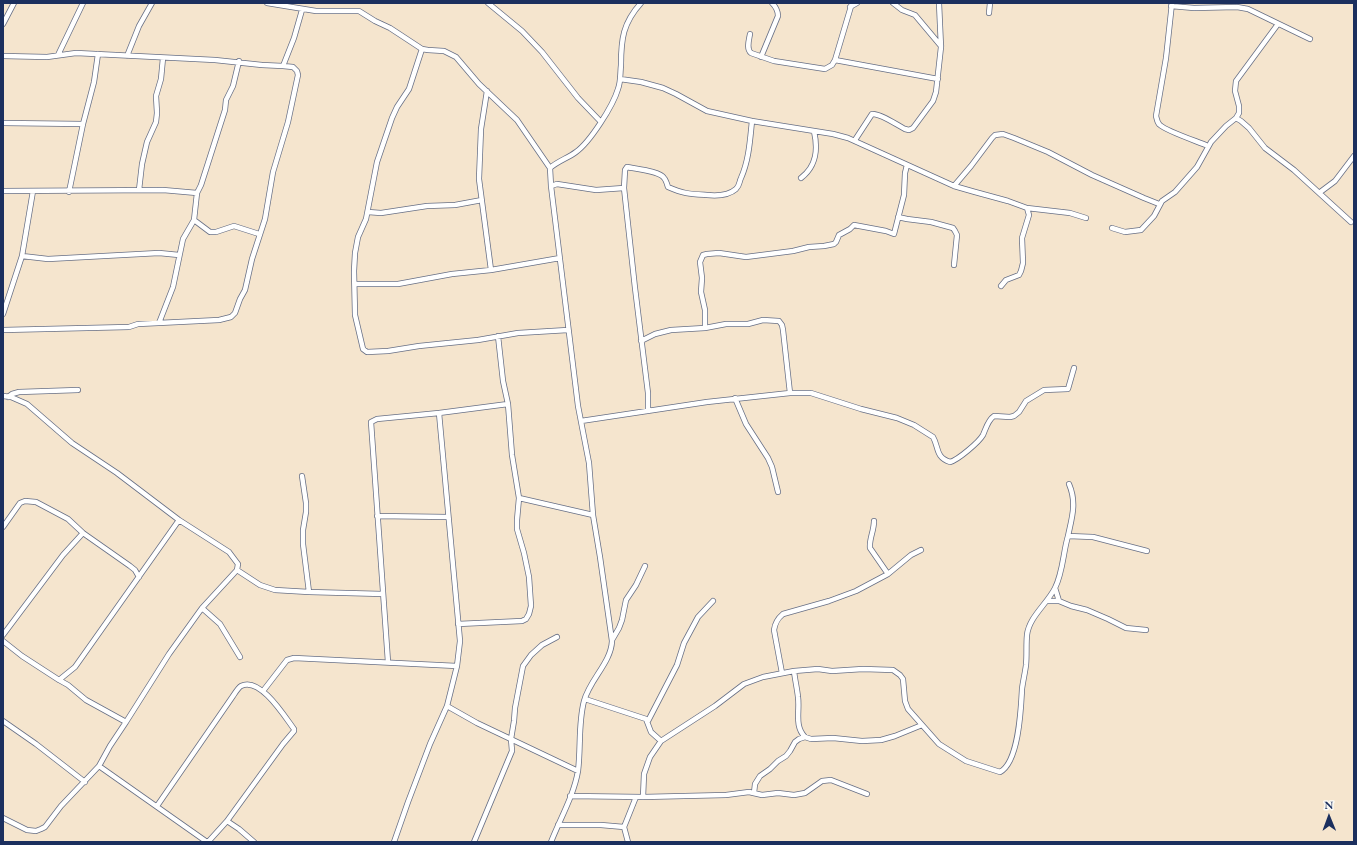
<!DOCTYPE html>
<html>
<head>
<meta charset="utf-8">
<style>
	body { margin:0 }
	#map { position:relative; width:1357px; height:845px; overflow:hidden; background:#f5e5ce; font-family:"EB Garamond",serif }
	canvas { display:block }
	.frame { position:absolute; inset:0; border:4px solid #1b2f5e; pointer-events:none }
	.north { position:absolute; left:1309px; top:797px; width:40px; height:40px; -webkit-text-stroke:3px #fdfcf7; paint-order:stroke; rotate:359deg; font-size:11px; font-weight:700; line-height:16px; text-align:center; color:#1b2f5e }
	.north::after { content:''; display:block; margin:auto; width:14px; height:18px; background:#1b2f5e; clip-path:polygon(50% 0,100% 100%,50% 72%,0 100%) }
</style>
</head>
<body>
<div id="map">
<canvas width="1357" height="845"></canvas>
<div class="frame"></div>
<div class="north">N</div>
</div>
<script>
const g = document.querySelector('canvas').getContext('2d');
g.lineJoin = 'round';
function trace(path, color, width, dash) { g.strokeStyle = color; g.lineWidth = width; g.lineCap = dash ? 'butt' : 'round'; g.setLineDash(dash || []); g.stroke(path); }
const minor = new Path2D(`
	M267,3l49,8h43l16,10 15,7 32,21 6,1 16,1 12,6 23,27 38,36 33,48 1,18 27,220 11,57 4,52 7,42 12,84c-1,22 -22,38 -28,60 -6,23 -3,47 -6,70 -4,24 -18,48 -27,71
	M488,3l34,28 20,21 36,46 23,24
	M893,3l9,7 13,5 26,31
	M1172,3l-6,55 -10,58c1,3 1,7 4,9 6,6 39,17 48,21
	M1171,6l23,2 43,-1 11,2 62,30
	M850,7l7,-4
	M989,13l1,-10
	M3,24l11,-21
	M750,34c-1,6 -4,15 1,19l23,8 51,8 7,-4 3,-5 17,-57
	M422,49l-13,40 -12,18 -5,11 -15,44 -11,57 -8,18 -3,16 -1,18 1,44 8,34 4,3 21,-1 31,-5 59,-6 40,-7 50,-3
	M58,55l25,-52
	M3,56l44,1 29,-4 139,7 47,5 21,1 10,1 4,4 1,4 -10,47 -15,50 -8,47 -13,40 -7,31 -5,9 -5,14 -4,4 -12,3 -81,4 -9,3 -126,3
	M127,56l12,-30 13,-23
	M761,57l17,-41c0,-6 -2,-9 -6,-13
	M835,60l103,19
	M283,66l11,-28 8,-28
	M620,79l21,3 22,6 13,6 31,17 45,10 81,13 15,4 106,48 21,6 33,9 19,7 43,5 16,5
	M487,91l-6,38 -2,50 12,91
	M1236,118l5,3 8,7 16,20 29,22 57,52
	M3,123l80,1
	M855,140l17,-26c8,-1 25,11 33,15l4,1 4,-2 20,-27 3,-9 5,-45 -2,-44
	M550,168c8,-7 18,-10 26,-16 14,-10 37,-46 42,-63 3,-8 2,-16 3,-24 0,-26 2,-42 20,-62
	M801,178c16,-12 17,-29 13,-47
	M551,186l6,-2 39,6 28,-2
	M954,186l17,-20 21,-28 3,-3 8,-1 11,4 34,14 44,23 52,23 15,6
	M139,190l3,-26 5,-22 9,-20 1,-9 -1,-17 5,-17 2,-21
	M3,191l160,-1 34,3
	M69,192l14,-68 11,-42 4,-28
	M1319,193l16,-12 19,-25
	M368,212l13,1 46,-7 28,-1 27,-5
	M898,217l9,2 24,3 22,6 2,3 2,4 -3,30
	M194,220l16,12h6l18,-6 25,8
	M1112,228l13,4 16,-2 13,-14 8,-15 13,-9 22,-25 14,-25 15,-16 10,-8 3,-5v-7l-4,-15 1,-10 42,-57
	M22,256l26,3 111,-6 20,2
	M355,284h43l54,-10 39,-4 69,-12
	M1001,286l5,-6 13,-5 2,-4 2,-8 -1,-25 7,-23 -2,-7
	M3,314l19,-58 11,-65
	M159,323l14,-36 10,-48 11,-19 3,-27 4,-8 24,-75 1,-10 7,-14 6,-25
	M705,328v-18l-4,-18 1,-14 -2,-16 3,-7 4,-1 12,-1 27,4 47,-6 16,-4 15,-1 10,-2 2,-2 3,-7 11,-6 4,-4 32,6 8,3 10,-39 1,-22 2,-8
	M641,341l14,-7 16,-4 34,-2 21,-4h22l15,-4 16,1 3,4 1,5 7,63
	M3,396l8,1 16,7 45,39 45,30 62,47 50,32 9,12 -1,6 -35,38 -33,46 -43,68
	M8,397l4,-3 7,-2 59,-2
	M735,398l11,26 22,34 4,9 6,25
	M648,411v-18l-13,-105 -11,-100 1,-18 2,-3c8,2 33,4 37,11 2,2 3,6 4,9 16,7 22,7 39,8 10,1 21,1 29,-6 4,-4 3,-7 5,-11 8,-18 9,-38 11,-57
	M581,421l126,-19 83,-9h21l50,16 36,9 17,7 19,12c6,10 2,20 17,25 8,-2 29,-20 33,-27 3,-7 5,-15 11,-19l16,1 4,-1 5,-4 7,-11 18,-11 24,-1 6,-21
	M302,476l4,27v9l-3,18v14l6,48
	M519,498l74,17
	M377,516l71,1
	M179,520l-104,147 -16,13 9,5 18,15 40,22 -16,24 -11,20 108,76
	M874,521c0,10 -5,18 -4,27l18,26
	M3,527l17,-24 5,-2 11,1 32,17 15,14 47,33 5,4 4,7
	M1068,536c4,-19 9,-33 1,-52
	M237,570l23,15 15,5 34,2 74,2
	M1055,588l4,13
	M1047,601h12l12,5 16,4 21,9 18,9 20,2
	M202,608l18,16 20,33
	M458,624l64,-3 4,-2 3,-5 2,-8 -2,-29 -5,-24 -7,-24v-9l2,-22 -7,-43 -4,-51 -5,-23 -5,-45
	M3,635l60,-80 20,-22
	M612,640l7,-12 3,-8 4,-20 10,-15 9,-19
	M3,641l19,15 37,24
	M388,662l-17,-240 6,-3 62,-6 69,-9
	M794,671c1,9 3,17 4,26 2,14 -4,29 7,40
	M782,673l-8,-43c1,-7 3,-11 9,-16l46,-13 27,-10 32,-17 23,-19 10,-5
	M263,691l24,-31 7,-2 163,8
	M585,699l61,20 5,13 10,9
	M447,706l30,17 101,48
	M3,721l33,23 49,38
	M648,721l29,-56 7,-22 14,-26 15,-16
	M754,793l1,-9 5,-8 10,-7 8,-8 8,-5 4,-5 5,-9 4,-3 6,-2 6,2 22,-1 29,3 19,-1 14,-4 27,-11
	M570,796l73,1 83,-2 23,-3 13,3 16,-2 16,2 11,-2 17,-12 9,-1 36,14
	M643,797l1,-23 6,-17 11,-16 54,-35 29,-22 19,-7 31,-6 24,-2 14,2 31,-2 30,1 7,5 3,4 2,22 3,8 31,35 27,17 34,11c19,-10 21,-64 22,-83 1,-8 3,-16 4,-24 1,-10 0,-20 1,-30 2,-18 20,-31 28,-47 8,-16 8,-35 13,-52l25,1 54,14
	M157,806l76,-110c2,-3 5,-8 8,-10 19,-10 44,31 53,43v2l-11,13 -56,77 12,8 15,13
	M3,818l24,12 9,1 5,-2 4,-2 16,-21 38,-40
	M558,825h43l23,2 4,15
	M624,827l12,-30
	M208,842l19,-21
	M394,842l14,-40 22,-58 17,-38 10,-40 3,-25 -21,-228
	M474,842l38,-91 -1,-12 3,-18 1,-13 8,-42 8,-11 11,-10 15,-8`);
trace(minor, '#676f85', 6);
trace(minor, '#fff', 4.5);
</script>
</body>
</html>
